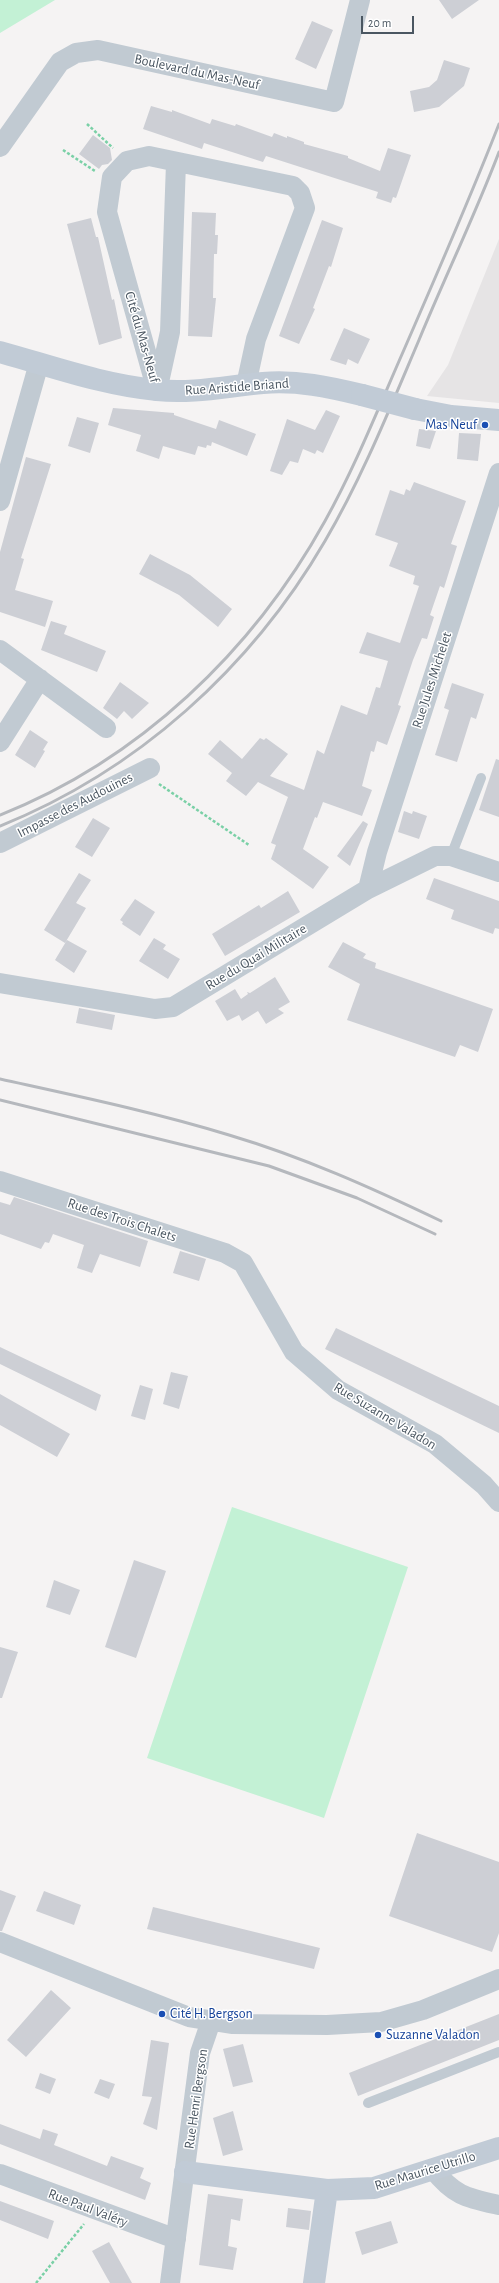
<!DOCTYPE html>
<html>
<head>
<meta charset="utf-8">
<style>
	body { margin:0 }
	#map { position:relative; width:499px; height:2283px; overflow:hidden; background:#f5f3f3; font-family:"Alegreya Sans",sans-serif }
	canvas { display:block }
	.scale { position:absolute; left:361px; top:16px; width:53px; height:18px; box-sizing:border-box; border:2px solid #4a5661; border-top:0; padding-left:5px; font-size:12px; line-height:14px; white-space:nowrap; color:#4a5661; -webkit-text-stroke:3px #fff; paint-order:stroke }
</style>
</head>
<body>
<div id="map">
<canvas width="499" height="2283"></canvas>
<div class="scale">20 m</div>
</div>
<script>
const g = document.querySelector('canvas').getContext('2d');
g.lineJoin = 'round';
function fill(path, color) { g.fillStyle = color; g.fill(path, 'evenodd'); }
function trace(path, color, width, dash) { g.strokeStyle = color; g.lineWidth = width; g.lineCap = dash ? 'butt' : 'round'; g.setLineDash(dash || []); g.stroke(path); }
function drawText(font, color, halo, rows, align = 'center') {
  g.font = font + ' "Alegreya Sans",sans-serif'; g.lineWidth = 3; g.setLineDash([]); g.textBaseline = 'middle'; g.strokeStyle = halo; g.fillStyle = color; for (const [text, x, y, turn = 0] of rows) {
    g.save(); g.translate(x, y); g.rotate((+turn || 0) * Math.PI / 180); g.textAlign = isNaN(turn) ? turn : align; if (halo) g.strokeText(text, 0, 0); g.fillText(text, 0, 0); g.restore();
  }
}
const education = new Path2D(`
	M499,239v164l-72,-7 21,-31z`);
const green = new Path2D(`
	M0,0h55l-55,33z
	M232,1507l176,60 -84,251 -177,-60z`);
const building = new Path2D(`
	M439,0h40l-27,19z
	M312,21l21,9 -17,39 -21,-10z
	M444,60l26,8 -6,18 -25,21 -25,5 -4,-21 19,-4 8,-7z
	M151,106l21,6v-2l38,14 2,-5 23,7 1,-2 36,13 2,-4 13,5v-2l17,6v2l44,12v2l32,13 8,-23 23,7 -15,43 -3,-1 -2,6 -15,-5 2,-6 -112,-36 -3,6 -59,-19 -2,6 -59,-20z
	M93,135l17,13 2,12 -4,4 -6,1 -3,4 -20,-15z
	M192,212l24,1 -1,22h3l-1,19h-3l-1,44h3l-4,39 -24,-1z
	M91,218l5,19h2l14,63 2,-1 8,39 -23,7 -32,-121z
	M322,220l21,8 -12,39 -2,-1 -16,42 2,1 -16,35 -20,-8z
	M344,328l26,11 -12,25 -10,-5 -2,6 -16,-5z
	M113,408l61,5v2l42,14 3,-9 37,14 -9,22 -35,-14 -1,4 -4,-1 -1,3 -8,-2 -3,9 -32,-9 -4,13 -23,-8 5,-16 -33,-10z
	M326,410l14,6 -17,37 -6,-3 -2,4 -12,-5 -5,14 -8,-2 -8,14 -12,-4 17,-52 28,11z
	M77,417l22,6 -9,30 -22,-7z
	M419,429l17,2 -6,18 -14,-3z
	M459,433l22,1 -3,27 -21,-2z
	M26,457l25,7 -30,94 3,1 -9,31 38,11 -8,26 -45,-15v-60z
	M414,482l52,19 -15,43 6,2 -13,42 -4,-2 -10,29 4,2 -7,22 -5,-1 -9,22 -15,45 3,1 -14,39 -10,-4 -3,11 -3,-1 -9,35 10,4 -10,26 -39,-14 -6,16 -2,-1 -12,32 26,18 -16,22 -42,-30 5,-14 -5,-2 17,-46 -30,-15 -12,14 -20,-15 6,-8 -24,-19 12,-14 22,19 18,-21 4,2 2,-2 22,16 -18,22 34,14 13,-40 7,4 17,-49 26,10 9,-28 4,1 8,-27 -29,-8 8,-21 33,11 19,-57 -6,-2 2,-8 -26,-10 9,-23 -23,-8 15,-45 14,5 2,-6 4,2z
	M150,554l40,21 42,34 -14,18 -39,-32 -40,-21z
	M51,621l16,5 -3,8 42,17 -9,21 -56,-22z
	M120,682l29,21 -17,16 -8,-8 -7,8 -14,-11z
	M452,683l32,11 -8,25 -5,-2 -14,45 -22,-7 14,-45 -5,-2z
	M30,730l18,12 -5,8 2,1 -10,17 -20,-13z
	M496,759l3,1v57l-20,-7z
	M404,811l8,3 1,-3 14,5 -8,23 -21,-7z
	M93,818l17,10 -18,29 -17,-10z
	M363,821l5,3 -18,42 -13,-10z
	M79,873l12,7 -15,23 10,5 -21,35 -21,-13z
	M434,878l65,23v28l-4,-1 -2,6 -42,-15 3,-9 -28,-11z
	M288,891l12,21 -75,44 -13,-22 47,-29 2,3z
	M135,899l20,13 -15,24 -18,-12 1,-2 -3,-2z
	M154,938l12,7 -3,4 17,10 -12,20 -29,-18z
	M67,940l20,11 -13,22 -19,-13z
	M343,942l23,12 -3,4 13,5 -1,5 118,41 -15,43 -18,-7 -5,12 -108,-37 13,-36 -32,-17z
	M275,977l15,25 -12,7 6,4 -18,11 -8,-13 -16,10 -3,-6 -12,6 -12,-20 20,-12 6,10 7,-5 -1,-2 3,1z
	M79,1008l36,7 -3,15 -36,-7z
	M14,1197l134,44 -8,26 -40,-13 -8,19 -15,-5 7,-23 -31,-11 -4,9 -4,-1 -4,7 -41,-15v-32l10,3z
	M180,1251l26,8 -7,22 -26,-8z
	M336,1328l163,78v27l-174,-84z
	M0,1347l101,48 -5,16 -96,-47z
	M171,1372l17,4 -9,33 -16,-5z
	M140,1385l13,4 -8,31 -14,-4z
	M0,1394l70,40 -13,23 -57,-32z
	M134,1560l32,11 -30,87 -31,-11z
	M54,1580l26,10 -10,25 -24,-8z
	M0,1647l18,5 -16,46h-2z
	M417,1833l82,29v71l-7,19 -103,-36z
	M0,1890l16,6 -14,35h-2z
	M44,1891l37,14 -7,20 -38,-14z
	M153,1907l167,41 -6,21 -167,-40z
	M51,1990l20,18 -45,49 -19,-17z
	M499,2014v26l-141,56 -9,-23z
	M151,2040l18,3 -12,87 -14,-6 9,-27 -10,-1z
	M243,2044l10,38 -20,5 -10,-38z
	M40,2073l16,6 -6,15 -15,-6z
	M100,2079l15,5 -6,15 -15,-6z
	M233,2111l10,39 -20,6 -10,-38z
	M0,2124l40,15 3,-10 15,5 -4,11 53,21 4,-10 33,12 -4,10 11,5 -6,17 -145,-56z
	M208,2194l35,5 -3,22 -9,-2 -3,27 9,2 -4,22 -34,-5z
	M0,2201l54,20 -6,18 -48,-19z
	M288,2208l23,3 -2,19 -23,-3z
	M391,2221l7,22 -36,12 -7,-23z
	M109,2242l14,25 9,16h-22l-4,-7 -14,-25z`);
const path = new Path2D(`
	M87,124l26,24
	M63,150l32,21
	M159,784l90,61
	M36,2283l48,-59`);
const lane = new Path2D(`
	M451,856l30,-78
	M368,2103l131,-51`);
const street = new Path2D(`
	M0,147l60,-85 16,-9 22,-3 236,52 26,-102
	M176,163l-6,169 -13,59 -50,-179 5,-35 15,-16 22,-5 144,30 7,7 5,15 -49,131 -10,46
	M0,501l39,-138
	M0,650l106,78
	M0,742l40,-63
	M0,843l150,-75
	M368,889l9,-37 122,-379
	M0,983l155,26 18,-2 195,-118 67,-33h16l48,16
	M0,1181l225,72 18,10 51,89 44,38 97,54 49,41 15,17
	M0,1942l189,75 44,7 94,1 54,-3 42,-12 76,-31
	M433,2169c21,27 34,29 66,36
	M0,2174l176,65
	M170,2283l30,-230 11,-32`);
const secondary = new Path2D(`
	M0,352c51,14 103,33 157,38 35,4 71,-4 106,-7 34,-3 66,4 99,12
	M415,409l36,7 48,4
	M185,2172l142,18 47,-2 125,-40
	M314,2283l13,-93`);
const rail = new Path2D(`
	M0,815c139,-55 253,-164 325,-294 30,-54 53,-112 78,-169 33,-76 66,-151 96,-228
	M0,826c137,-55 251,-158 325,-285 37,-63 65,-133 94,-201 26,-63 56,-125 80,-188
	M0,1079c77,17 154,33 229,56 74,22 143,53 212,86
	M0,1100l269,66 88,32 78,36`);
const secondaryBridge = new Path2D(`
	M362,395l53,14`);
const markers = [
	[485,425,4,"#1a4fb4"],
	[162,2014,4,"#1a4fb4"],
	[378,2035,4,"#1a4fb4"]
];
const streetNames = [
	["Boulevard du Mas-Neuf",197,72,12],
	["Cité du Mas-Neuf",142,337,74],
	["Rue Aristide Briand",237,387,-4],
	["Rue Jules Michelet",432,680,-72],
	["Impasse des Audouines",75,805,-27],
	["Rue du Quai Militaire",256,957,-31],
	["Rue des Trois Chalets",122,1220,18],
	["Rue Suzanne Valadon",385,1416,31],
	["Rue Henri Bergson",196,2099,-82],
	["Rue Maurice Utrillo",425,2171,-17],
	["Rue Paul Valéry",88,2208,21]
];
const transitNames = [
	["Mas Neuf",477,425,"right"],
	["Cité H. Bergson",170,2014],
	["Suzanne Valadon",386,2035]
];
fill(education, '#e6e4e5');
fill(green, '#c3f1d5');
fill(building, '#cdcfd5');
trace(path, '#7ad0a6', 2.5, [3, 2]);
trace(lane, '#c1cad2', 10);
trace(street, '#c1cad2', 20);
trace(secondary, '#c1cbd6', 22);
trace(rail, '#b5b8bd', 3);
trace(secondaryBridge, '#c1cbd6', 22);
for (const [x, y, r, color] of markers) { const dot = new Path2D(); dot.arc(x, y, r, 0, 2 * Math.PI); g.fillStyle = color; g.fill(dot); trace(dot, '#fff', 1.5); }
drawText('14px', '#4a5661', '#fff', streetNames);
drawText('14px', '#164399', '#fff', transitNames, 'left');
</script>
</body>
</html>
